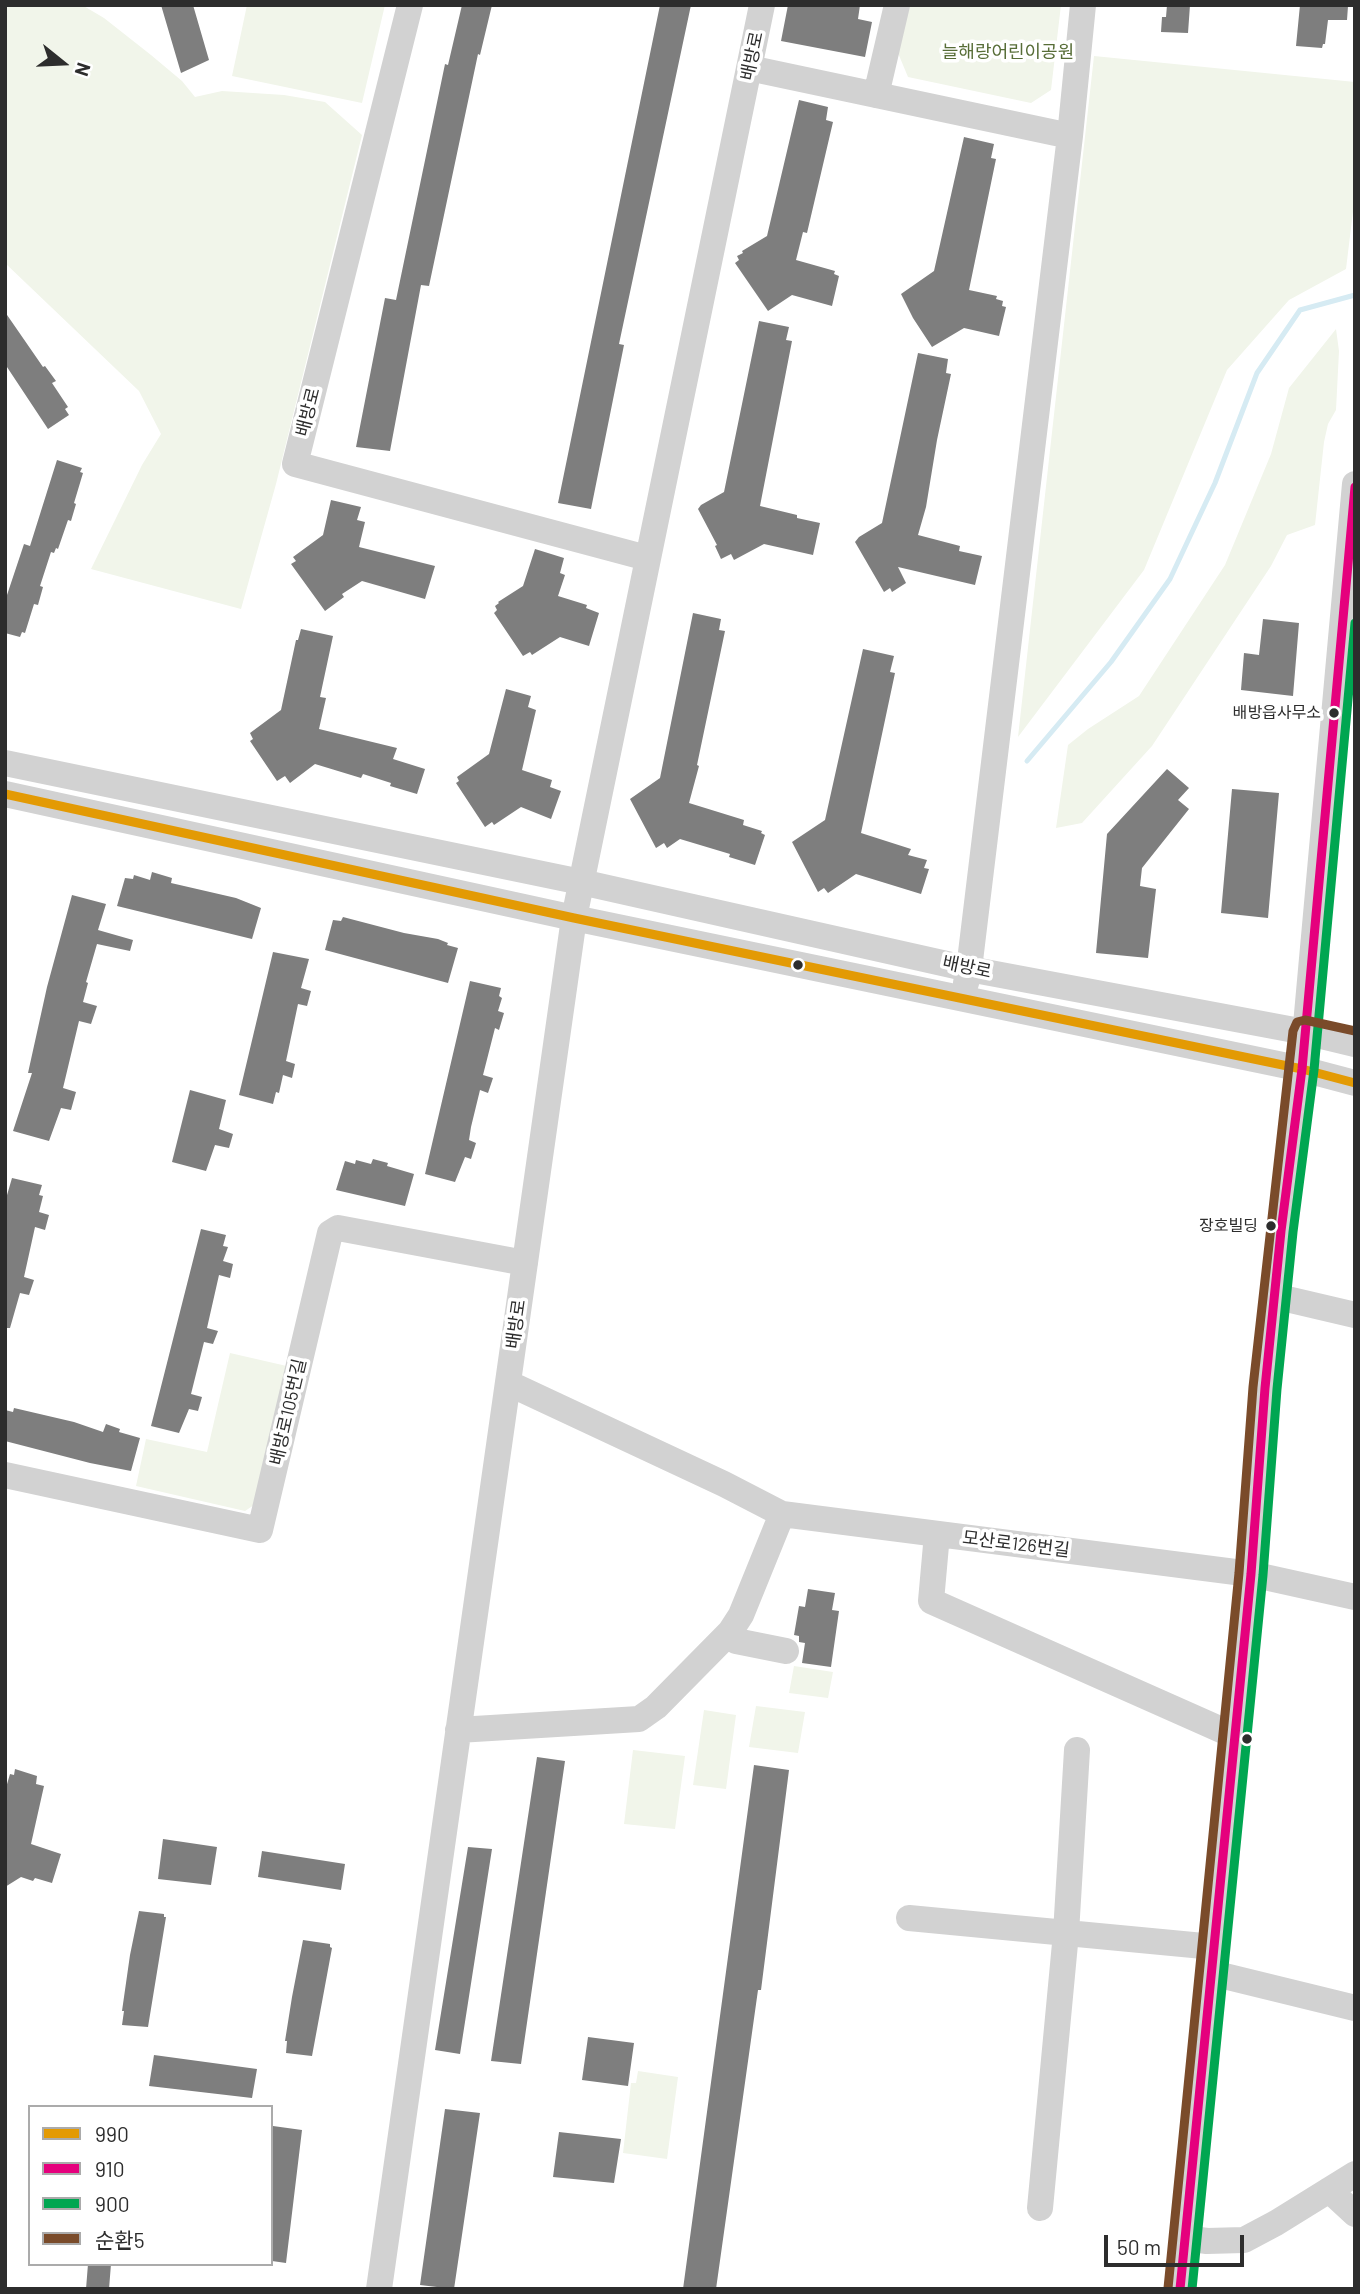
<!DOCTYPE html>
<html>
<head>
<meta charset="utf-8">
<style>
	body { margin:0 }
	#map { position:relative; width:1360px; height:2294px; overflow:hidden; background:#fff; font-family:Barlow,"Noto Sans KR",sans-serif }
	canvas { display:block }
	.frame { position:absolute; inset:0; border:7px solid #2d2d2d; pointer-events:none }
	.legend { position:absolute; left:28px; top:2105px; width:245px; height:161px; box-sizing:border-box; background:#fff; border:2px solid #ababab; margin:0; padding:9px 12px; list-style:none; font-size:21px; color:#2d2d2d }
	.legend li { display:flex; align-items:center; gap:14px; height:35px }
	.legend b { width:35px; border:2px solid #ababab }
	.north { position:absolute; left:28px; top:28px; width:70px; height:70px; -webkit-text-stroke:5px #fff; paint-order:stroke; rotate:108deg; font-size:19px; font-weight:700; line-height:28px; text-align:center; color:#2d2d2d }
	.north::after { content:''; display:block; margin:auto; width:24px; height:32px; background:#2d2d2d; clip-path:polygon(50% 0,100% 100%,50% 72%,0 100%) }
	.scale { position:absolute; left:1104px; top:2235px; width:140px; height:32px; box-sizing:border-box; border:4px solid #2d2d2d; border-top:0; padding-left:9px; font-size:21px; line-height:24px; white-space:nowrap; color:#2d2d2d; -webkit-text-stroke:5px #fff; paint-order:stroke }
</style>
</head>
<body>
<div id="map">
<canvas width="1360" height="2294"></canvas>
<div class="frame"></div>
<ul class="legend">
<li><b style="height:9px;background:#e39a04"></b>990</li>
<li><b style="height:9px;background:#e5007d"></b>910</li>
<li><b style="height:9px;background:#00a651"></b>900</li>
<li><b style="height:9px;background:#7a4b2a"></b>순환5</li>
</ul>
<div class="north">N</div>
<div class="scale">50 m</div>
</div>
<script>
const g = document.querySelector('canvas').getContext('2d');
g.lineJoin = 'round';
function fill(path, color) { g.fillStyle = color; g.fill(path, 'evenodd'); }
function trace(path, color, width, dash) { g.strokeStyle = color; g.lineWidth = width; g.lineCap = dash ? 'butt' : 'round'; g.setLineDash(dash || []); g.stroke(path); }
function drawText(font, color, halo, rows, align = 'center') {
  g.font = font + ' Barlow,"Noto Sans KR",sans-serif'; g.lineWidth = 7; g.setLineDash([]); g.textBaseline = 'middle'; g.strokeStyle = halo; g.fillStyle = color; for (const [text, x, y, turn = 0] of rows) {
    g.save(); g.translate(x, y); g.rotate((+turn || 0) * Math.PI / 180); g.textAlign = isNaN(turn) ? turn : align; if (halo) g.strokeText(text, 0, 0); g.fillText(text, 0, 0); g.restore();
  }
}
const green = new Path2D(`
	M5,5h77l22,13 47,37 31,26 13,16 27,-6 62,4 41,7 37,33 -86,349 -35,125 -150,-40 51,-104 19,-31 -22,-43 -134,-128z
	M247,5h138l-23,98 -130,-27z
	M909,5h152l-10,85 -20,13 -123,-26 -10,-24z
	M1094,56l261,26v113l-9,74 -57,31 -62,70 -83,200 -126,167z
	M1336,329l3,22 -3,59 -8,14 -4,18 -9,83 -28,10 -16,31 -119,180 -70,77 -26,5 12,-83 20,-16 51,-33 86,-131 46,-111 18,-66z
	M230,1353l61,14 -31,134 -15,10 -109,-25 10,-47 61,13z
	M794,1666l39,6 -5,26 -39,-5z
	M756,1706l49,6 -7,41 -49,-6z
	M704,1710l32,5 -10,74 -33,-4z
	M633,1750l52,6 -10,73 -51,-5z
	M638,2071l40,6 -11,82 -44,-6 8,-70h5z`);
const stream = new Path2D(`
	M1027,761l84,-99 59,-83 45,-96 42,-110 43,-63 55,-15`);
const building = new Path2D(`
	M161,5h32l16,55 -28,13z
	M462,5h30l-12,50 -2,-1 -49,232 -8,-1 -31,166 -34,-4 29,-149 11,2 49,-236 3,1z
	M660,5h31l-72,339 5,1 -33,164 -33,-6z
	M788,5h72l-2,14 14,3 -7,35 -84,-16z
	M1167,5h23l-2,28 -27,-1 1,-15h4z
	M1300,5h45l3,1 -1,14h-19l-3,24h-2l-1,4 -26,-2z
	M799,100l29,7 -2,13 7,2 -26,111 -4,-1 -7,28 39,11 -1,3 5,2 -7,30 -40,-11 -24,16 -33,-48 4,-3 -2,-4 6,-3 -1,-2 25,-15z
	M964,137l30,7 -3,14 5,1 -27,131 28,6 -1,3 7,2 -1,5 4,1 -7,29 -35,-8 -32,19 -19,-29 -12,-24 33,-23z
	M5,312l38,55 2,-1 11,15 -4,2 16,24 -3,2 4,6 -21,14 -43,-65z
	M759,321l30,6 -3,13 6,1 -32,165 37,9v3l23,5 -7,32 -49,-11 -30,16 -3,-6 -10,5 -6,-13 2,-1 -19,-36 3,-4 23,-13z
	M918,353l30,6 -2,14 5,1 -14,66 -11,67 -8,28 42,11 -1,5 23,5 -7,29 -77,-18 8,16 -14,9 -2,-4 -6,4 -29,-50 4,-5 23,-14z
	M57,460l25,8 -2,4 3,1 -9,30 2,1 -5,17 -3,-1 -10,29 -2,-1 -2,5 -3,-1 -11,34 3,1 -5,18 -4,-1 -9,29 -3,-1 -2,5 -15,-4v-32l19,-57 6,2z
	M331,500l30,7 -4,13 8,2 -6,25 76,19 -10,33 -63,-18 -20,13 2,3 -19,14 -34,-47 5,-3 -3,-4 30,-22z
	M535,549l29,9 -4,15 5,2 -7,21 29,9 -1,3 13,5 -10,33 -29,-9 -28,18 -2,-3 -7,4 -29,-43 3,-3 -2,-4 4,-3 -1,-1 25,-16z
	M693,613l28,6 -2,11 6,1 -28,134 2,1 -10,37 55,17 -1,5 19,6 -1,2 4,2 -10,30 -26,-8 1,-3 -50,-15 -13,9 -3,-5 -8,5 -26,-49 30,-21z
	M1263,619l36,4 -6,73 -52,-6 3,-37 15,2z
	M301,629l32,7 -13,61 6,1 -7,31 78,19 -4,11 32,10 -8,25 -27,-8 1,-3 -28,-9 -2,4 -46,-14 -25,19 -5,-7 -8,5 -27,-40 3,-2 -3,-6 31,-23 15,-70h2z
	M863,649l31,7 -4,16 5,1 -34,160 50,16 -3,6 19,5 -3,8 5,1 -8,25 -65,-20 -28,19 -4,-5 -6,4 -26,-50 33,-22z
	M506,689l25,7 -3,11 8,3 -14,60 30,10 -2,7 11,4 -10,28 -30,-12 -27,18 -2,-3 -7,5 -29,-44 3,-2 -2,-4 32,-23z
	M1167,769l22,19 -11,12 11,9 -47,59 -2,18 16,3 -8,69 -52,-5 11,-119z
	M1232,789l47,4 -11,125 -47,-5z
	M152,872l20,6 -1,5 65,15 25,10 -9,31 -135,-33 8,-28 8,1 1,-4 16,5z
	M72,895l34,9 -8,26 35,10 -3,11 -33,-7 -11,38 2,1 -5,19 14,4 -6,18 -12,-3 -16,67 13,4 -5,18 -10,-2 -12,33 -36,-10 19,-58h-4l19,-86z
	M343,917l61,16 34,6 10,4 -1,2 11,3 -10,35 -123,-33 8,-30 8,1z
	M273,952l36,7 -8,29 10,3 -4,15 -9,-2 -12,57 9,3 -3,14 -9,-3 -4,18 -3,-1 -3,12 -34,-9z
	M470,981l31,7 -2,8 3,2 -4,13 6,2 -5,17 -4,-2 -12,47 10,3 -5,15 -8,-3 -9,37 -2,13 7,3 -5,16 -6,-2 -10,25 -30,-8z
	M190,1090l36,10 -7,29 14,5 -4,14 -14,-3 -9,26 -34,-9z
	M373,1159l15,4 -1,3 27,8 -9,32 -69,-16 9,-29 10,3 1,-4 15,4z
	M12,1178l30,7 -3,10 4,1 -4,16 10,3 -4,15 -10,-3 -11,50 10,3 -5,15 -9,-2 -10,35h-5v-126z
	M201,1229l25,6 -3,11 5,1 -5,14 10,3 -3,14 -11,-3 -12,53 11,3 -5,13 -9,-2 -13,52 11,3 -4,14 -9,-2 -10,24 -28,-7z
	M14,1408l60,14 29,10 3,-8 14,5 -1,3 21,6 -9,33 -41,-8 -85,-22v-31l8,2z
	M808,1589l27,4 -3,17 7,1 -8,56 -29,-4 3,-20 -6,-1v-6l-5,-1 5,-29 6,1z
	M537,1757l28,4 -44,303 -30,-3z
	M754,1765l35,5 -28,220h-3l-42,299h-33z
	M15,1769l22,7 -1,8 8,2 -13,58 30,10 -9,29 -17,-5 -2,3 -12,-4 -16,10v-96l5,-17 4,1z
	M163,1839l54,8 -6,38 -53,-6z
	M468,1847l24,2 -32,205 -25,-4z
	M262,1851l83,13 -4,26 -83,-13z
	M139,1911l25,3v3h2l-18,110 -26,-2 2,-14h-2l8,-56z
	M303,1940l27,4v3l2,1 -20,108 -26,-3 1,-12h-2l7,-44z
	M588,2037l46,6 -6,43 -46,-6z
	M154,2055l103,14 -5,29 -103,-12z
	M445,2109l35,4 -26,176 -34,-4z
	M273,2126l29,4 -16,133 -14,-2 -1,-120z
	M559,2132l62,7 -7,44 -61,-6z
	M88,2264h23l-2,25h-23z`);
const minor = new Path2D(`
	M410,5l-115,459 352,94
	M749,68l321,68
	M876,95l21,-90
	M5,763l576,119 388,87 336,63 50,12
	M5,794l569,124 728,151 53,14
	M966,983l3,-14 101,-833 13,-131
	M1274,1296l81,19
	M508,1383l216,101 58,30 469,60 104,23
	M5,1475l255,55 70,-297 8,-5 187,35
	M937,1534l-6,67 304,135
	M730,1632l6,9 50,10
	M458,1730l181,-11 17,-12 74,-75 11,-17 41,-101
	M909,1918l305,29
	M1212,1973l143,35
	M1329,2190l26,24
	M1040,2208l26,-275 11,-183
	M1185,2238l22,3 37,-1 32,-17 79,-49
	M379,2289l195,-1371 188,-913
	M1180,2289l71,-715 14,-186 16,-157 21,-162 53,-585`);
const bus1 = new Path2D(`
	M5,794l569,124 728,151 53,14`);
const bus2 = new Path2D(`
	M1180,2289l71,-715 14,-186 16,-157 21,-162 53,-582`);
const bus3 = new Path2D(`
	M1192,2289l71,-714 14,-186 16,-157 21,-162 41,-447`);
const bus4 = new Path2D(`
	M1168,2288l71,-715 14,-186 40,-356 4,-9 8,-2 50,11`);
const markers = [
	[1334,713,6,"#2d2d2d"],
	[798,965,6,"#2d2d2d"],
	[1271,1226,6,"#2d2d2d"],
	[1247,1739,6,"#2d2d2d"]
];
const busNames = [
	["배방읍사무소",1321,713],
	["장호빌딩",1258,1226]
];
const parkNames = [
	["늘해랑어린이공원",1008,52]
];
const streetNames = [
	["배방로",752,56,-78],
	["배방로",308,412,-76],
	["배방로",967,967,12],
	["배방로",516,1324,-82],
	["배방로105번길",288,1412,-77],
	["모산로126번길",1016,1544,7]
];
fill(green, '#f1f5ea');
trace(stream, '#d6ebf3', 5);
fill(building, '#7e7e7e');
trace(minor, '#d2d2d2', 26);
trace(bus1, '#e39a04', 9);
trace(bus2, '#e5007d', 9);
trace(bus3, '#00a651', 9);
trace(bus4, '#7a4b2a', 9);
for (const [x, y, r, color] of markers) { const dot = new Path2D(); dot.arc(x, y, r, 0, 2 * Math.PI); g.fillStyle = color; g.fill(dot); trace(dot, '#fff', 2.5); }
drawText('16px', '#2d2d2d', '#fff', busNames, 'right');
drawText('18px', '#576d37', '#fff', parkNames);
drawText('18px', '#2d2d2d', '#fff', streetNames);
</script>
</body>
</html>
